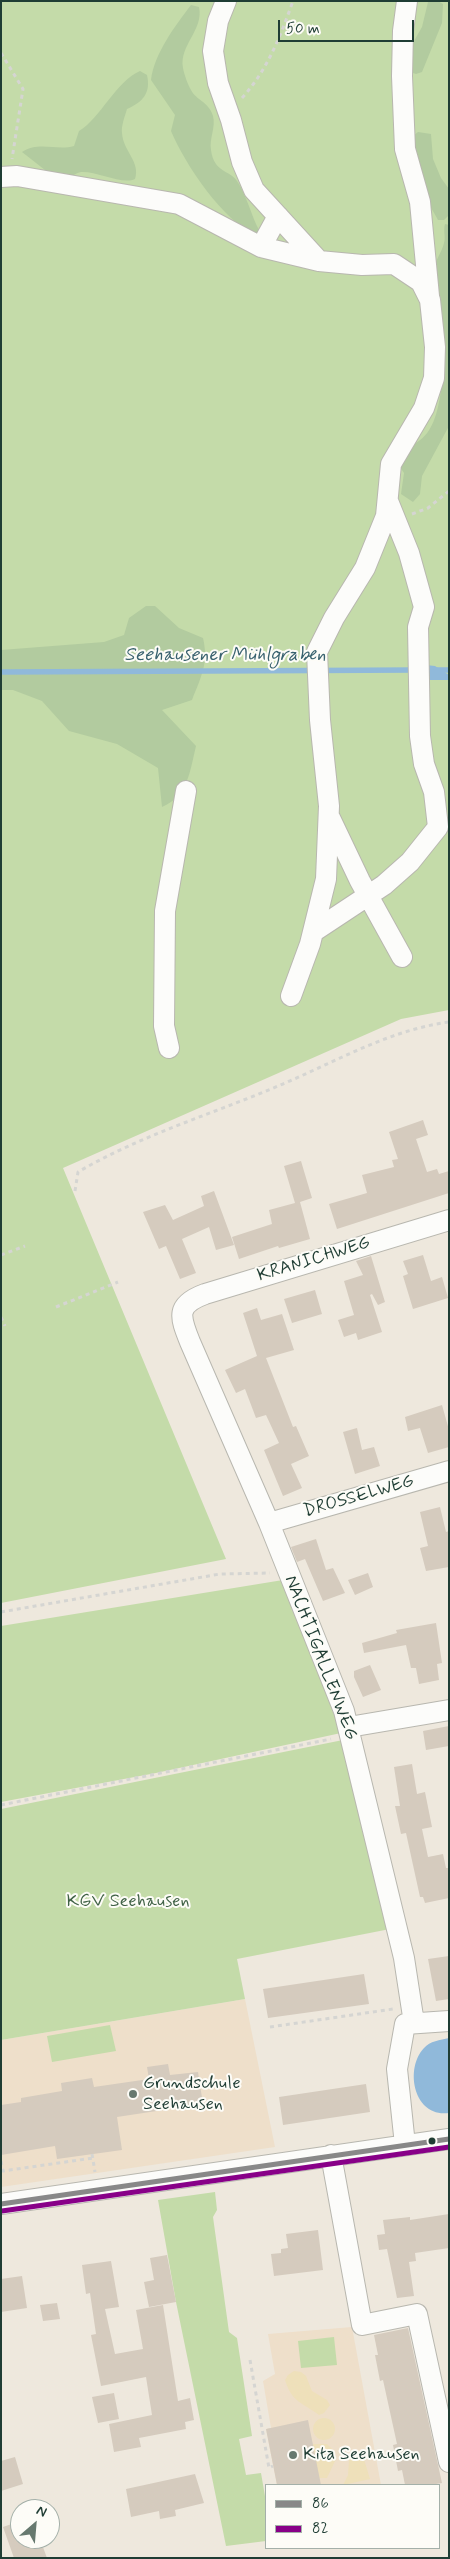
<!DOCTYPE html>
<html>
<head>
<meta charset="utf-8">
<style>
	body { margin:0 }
	#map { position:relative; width:450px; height:2559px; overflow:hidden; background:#eee8dd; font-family:Mynerve,sans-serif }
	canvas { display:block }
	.frame { position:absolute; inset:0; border:2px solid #1f3d34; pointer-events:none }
	.legend { position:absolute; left:265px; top:2484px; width:175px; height:65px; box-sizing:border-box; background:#fdfcf7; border:1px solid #a4b0a9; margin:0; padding:6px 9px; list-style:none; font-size:15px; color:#1f3d34 }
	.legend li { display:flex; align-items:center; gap:10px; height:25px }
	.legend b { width:25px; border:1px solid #a4b0a9 }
	.north { position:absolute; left:10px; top:2499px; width:50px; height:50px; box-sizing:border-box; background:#fdfcf7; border:1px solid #a4b0a9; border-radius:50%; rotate:27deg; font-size:14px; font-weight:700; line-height:20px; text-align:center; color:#1f3d34 }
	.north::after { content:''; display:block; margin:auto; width:18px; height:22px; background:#67796f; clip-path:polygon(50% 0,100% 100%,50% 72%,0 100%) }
	.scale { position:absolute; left:278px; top:20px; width:136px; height:22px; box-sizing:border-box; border:2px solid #1f3d34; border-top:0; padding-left:6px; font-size:15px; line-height:18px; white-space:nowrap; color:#1f3d34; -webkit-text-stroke:4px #fdfcf7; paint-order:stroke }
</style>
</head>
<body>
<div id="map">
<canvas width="450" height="2559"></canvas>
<div class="frame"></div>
<ul class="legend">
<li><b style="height:6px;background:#888"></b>86</li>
<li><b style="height:6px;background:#808"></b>82</li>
</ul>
<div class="north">N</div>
<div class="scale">50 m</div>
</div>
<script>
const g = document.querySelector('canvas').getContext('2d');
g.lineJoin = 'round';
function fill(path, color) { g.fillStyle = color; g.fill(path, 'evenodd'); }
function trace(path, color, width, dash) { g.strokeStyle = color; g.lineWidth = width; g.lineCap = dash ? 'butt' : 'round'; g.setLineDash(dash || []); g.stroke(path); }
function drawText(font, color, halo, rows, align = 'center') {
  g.font = font + ' Mynerve,sans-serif'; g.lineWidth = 4; g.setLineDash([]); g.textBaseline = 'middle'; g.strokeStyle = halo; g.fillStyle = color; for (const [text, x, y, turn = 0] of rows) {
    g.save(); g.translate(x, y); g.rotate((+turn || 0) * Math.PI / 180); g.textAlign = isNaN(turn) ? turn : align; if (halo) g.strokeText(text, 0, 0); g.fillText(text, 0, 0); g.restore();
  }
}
const built = new Path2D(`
	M245,1999l30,148 -274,40v-147z
	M352,2327l29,158h-104l-11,-56 5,-1 -8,-47 12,-7 -7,-40z`);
const green = new Path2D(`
	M1,1h448v1009l-48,9 -338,149 163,391 -225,44z
	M283,1580l58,153 -185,40 -155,29v-176z
	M343,1740l47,189 -153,30 8,40 -244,41v-231z
	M110,2025l6,26 -64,11 -5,-26z
	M215,2192l2,18 -4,7 16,115 8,6 15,98 -13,3 7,36 15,-2 5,29v39l-40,5 -50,-244 -18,-102z
	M334,2337l3,28 -36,3 -3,-27z`);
const forest = new Path2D(`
	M438,1l5,3 -1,19 -20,49 -6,2 -6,-2v-24l12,-21 6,-25z
	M191,5l8,2c5,23 -20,38 -16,61 1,6 5,17 8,22 5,10 18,12 22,26 3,11 -4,23 -2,34 3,23 19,20 26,31 10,15 14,34 22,49l-2,5c-34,-13 -72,-71 -86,-104l4,-16 -24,-35c3,-26 24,-54 40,-75z
	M140,71l7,4c4,18 -4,27 -20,34 -2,7 -6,17 -5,24 1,18 19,29 13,46 -13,6 -38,-8 -54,-7 -5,1 -11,5 -15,8l-21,-10 -23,-18c17,-11 35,-1 52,-6l5,-15c21,-12 37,-50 61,-60z
	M418,132l13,2 2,25 8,19 8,11v26l-5,5h-6l-9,-16 -1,-12 -16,-55z
	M445,224l4,1v201l-27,50 -2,18 -7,8 -12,-8 3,-21 -4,-6 4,-19c21,-6 29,-20 34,-41 12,-50 -4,-87 -4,-136 0,-9 8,-19 10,-28 2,-6 -1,-12 1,-19z
	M146,606h9l24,22 24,10c6,25 -2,39 -11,62l-30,10 34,36c-6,25 -8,50 -34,61l-4,-39 -41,-24 -48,-13 -27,-30 -29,-11h-12v-40l103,-8 20,-7 5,-17z`);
const sand = new Path2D(`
	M294,2371l7,1 5,4 6,15 15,9 3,5 -6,8 -5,2c-17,-13 -27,-12 -34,-35l3,-5z
	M313 2429a11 11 0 1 1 22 0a11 11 0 1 1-22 0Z
	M312,2444h15l6,6 3,9 -9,19h-8z
	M356,2455l8,4 6,20 -27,6 5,-10 1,-15z`);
const water = new Path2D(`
	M426,665l9,1 14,9v5h-20l-4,-2z
	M449,2038v75c-35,5 -45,-44 -25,-65 6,-7 16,-8 25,-10z`);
const stream = new Path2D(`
	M436,670h13
	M1,672l416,-2`);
const building = new Path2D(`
	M423,1120l5,15 -12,4 11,33 10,-3 2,5 10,-3v22l-112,36 -8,-25 38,-11 -5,-18 32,-8 -2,-7 6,-1 -9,-27z
	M301,1161l11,37 -12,4 10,37 -31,9 -1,-2 -39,13 -7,-22 40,-13 -3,-14 26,-7 -11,-37z
	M214,1191l20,54 -18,5 -7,-23 -27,12 14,34 -16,6 -14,-33 -7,3 -16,-37 22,-7 8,15 31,-14 -3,-10z
	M423,1255l8,26 11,-4 6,21 -35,11 -10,-33 5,-2 -5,-13z
	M371,1256l14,46 -7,3 -6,-11 -2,1 12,37 -24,8 -2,-7 -12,4 -6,-17 16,-5 -10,-34 19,-6 -7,-14z
	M315,1290l7,24 -30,9 -8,-24z
	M257,1308l4,12 21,-6 12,36 -28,8 27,69 3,-1 13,30 -18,8 11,24 -19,8 -19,-46 15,-7 -13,-28 -10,3 -11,-29 -9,4 -11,-23 32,-14 -14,-43z
	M442,1405l7,25v17l-21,6 -8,-25 -12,3 -3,-14z
	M357,1428l5,22 12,-3 6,19 -25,8 -12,-42z
	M440,1507l6,25 3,-1v36l-23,4 -6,-23 8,-2 -8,-34z
	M316,1539l10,31 7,-2 12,25 -22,8 -18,-42 -8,3 -6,-15z
	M368,1573l5,14 -18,8 -7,-15z
	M436,1623l6,40 -5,1 2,16 -20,4 -3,-16h-5l-5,-23 -42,8 -2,-10 35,-10 -1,-3z
	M370,1665l11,25 -18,7 -9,-20v-6z
	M449,1726v20l-23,4 -3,-19z
	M412,1764l5,30 8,-2 7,35 -10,2 6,28 15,-3 3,14h3v30l-24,5 -2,-6h-3l-14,-64 -5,1 -6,-28h5l-6,-39z
	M449,1956v43l-13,2 -8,-42z
	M364,1974l5,30 -101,14 -5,-29z
	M168,2064l2,11 28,-3 5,32 -86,13 5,33 -65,9 -2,-13 -54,9v-50l20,-3v-4l41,-7 -1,-8 31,-5 2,9 55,-8 -2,-12z
	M366,2084l4,28 -87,13 -4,-28z
	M449,2214v34l-34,5 1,8 -7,1 5,34 -17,2 -10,-49 -8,1 -2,-15 8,-1 -2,-14 27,-3v3z
	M318,2230l5,40 -49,6 -3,-22 10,-1v-4l7,-1 -2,-14z
	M167,2255l9,47 -27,5 -5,-25 10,-2 -4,-22z
	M111,2261l8,46 -14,2 10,45 28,-5 -7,-39 27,-5 15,96 12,-3 4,22 -9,2 1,7 -47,9 2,9 -27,5 -5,-28 43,-9 -6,-38 -45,9 -10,-51 5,-1 -6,-41 -4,1 -4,-29z
	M22,2276l5,32 -26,4v-33z
	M57,2303l3,16 -17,2 -3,-16z
	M408,2328l34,155 -12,2h-25l-3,-15 -4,1 -5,-26 4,-1 -14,-64 -3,1 -5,-26h3l-4,-20z
	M114,2393l5,26 -21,4 -6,-26z
	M308,2420l13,65h-44l-11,-56z
	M15,2457l8,27 -22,7v-30z
	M195,2474l9,29 -29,7 1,6 -16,3 -1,-8 -28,6 -5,-28z
	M20,2521v18h20l7,19h-33l-11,-31z`);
const path = new Path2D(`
	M1,53l22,36 -11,70
	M242,98c26,-29 38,-61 51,-97
	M412,514l16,-6 21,-17
	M75,1191l3,-19c65,-38 138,-59 207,-89 54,-23 105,-53 164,-61
	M1,1255l24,-9
	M56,1307l62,-25
	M1,1317l4,9
	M1,1612l219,-38 50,-1
	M1,1805l330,-66
	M270,2027l123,-18
	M92,2154l3,18
	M1,2161l2,10 90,-13
	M250,2360l19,108 4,-2`);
const minor = new Path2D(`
	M226,1l-8,20 -5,30 5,32 13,37 11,42 12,28 65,71
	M407,1l-4,30 -1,45 3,73 15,53 9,94
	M1,177l16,-1 162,28 82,43 58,14 43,4 32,-1 27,18 9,18 5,47 -1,31 -10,30 -33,56 -5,52 -21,52 -31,50 -17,34 3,68 9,86 -3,73 -16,65 -19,52
	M261,247l17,-31
	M330,818l30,63 42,76
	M313,932l71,-47 26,-23 28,-35 -4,-35 -10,-28 -4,-28 -2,-109 6,-20 -15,-54 -21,-52
	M169,1048l-5,-22 1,-115 21,-120
	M269,1523l180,-52
	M349,1727l100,-17
	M414,2023l-10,-65 -60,-247 -75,-188 -79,-181c-10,-25 -15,-37 15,-48l244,-74
	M405,2145l-8,-76 8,-45 44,-3
	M331,2155l31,170 55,-11 32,148
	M1,2204l448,-65`);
const bus1 = new Path2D(`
	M1,2204l448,-65`);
const bus2 = new Path2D(`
	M2,2211l447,-64`);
const markers = [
	[133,2094,5,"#67796f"],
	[432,2141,4.5,"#1f3d34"],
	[293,2455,5,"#67796f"]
];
const streetNames = [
	["KRANICHWEG",314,1260,-17],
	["DROSSELWEG",359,1497,-16],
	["NACHTIGALLENWEG",320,1658,69]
];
const parkNames = [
	["KGV Seehausen",128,1902]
];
const poiNames = [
	["Grundschule",143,2084],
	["Seehausen",143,2105],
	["Kita Seehausen",303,2455]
];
const waterNames = [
	["Seehausener Mühlgraben",225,656]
];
fill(built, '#eedfca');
fill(green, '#c4dba9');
fill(forest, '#b2cb9f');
fill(sand, '#eee0ba');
fill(water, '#90b9da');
trace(stream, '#90b9da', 5.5);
fill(building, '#d5cbbe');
trace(minor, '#b8b7af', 22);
trace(path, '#d5d5d2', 3, [4, 4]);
trace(minor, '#fcfcfa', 20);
trace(bus1, '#888', 5);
trace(bus2, '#808', 5);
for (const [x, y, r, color] of markers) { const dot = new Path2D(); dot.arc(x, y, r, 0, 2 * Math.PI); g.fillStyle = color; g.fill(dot); trace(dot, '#fdfcf7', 2); }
drawText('18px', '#1f3d34', '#fdfcf7', streetNames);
drawText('18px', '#406246', '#fdfcf7', parkNames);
drawText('18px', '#1f3d34', '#fdfcf7', poiNames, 'left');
drawText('italic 19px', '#38616e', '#fdfcf7', waterNames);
</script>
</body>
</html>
